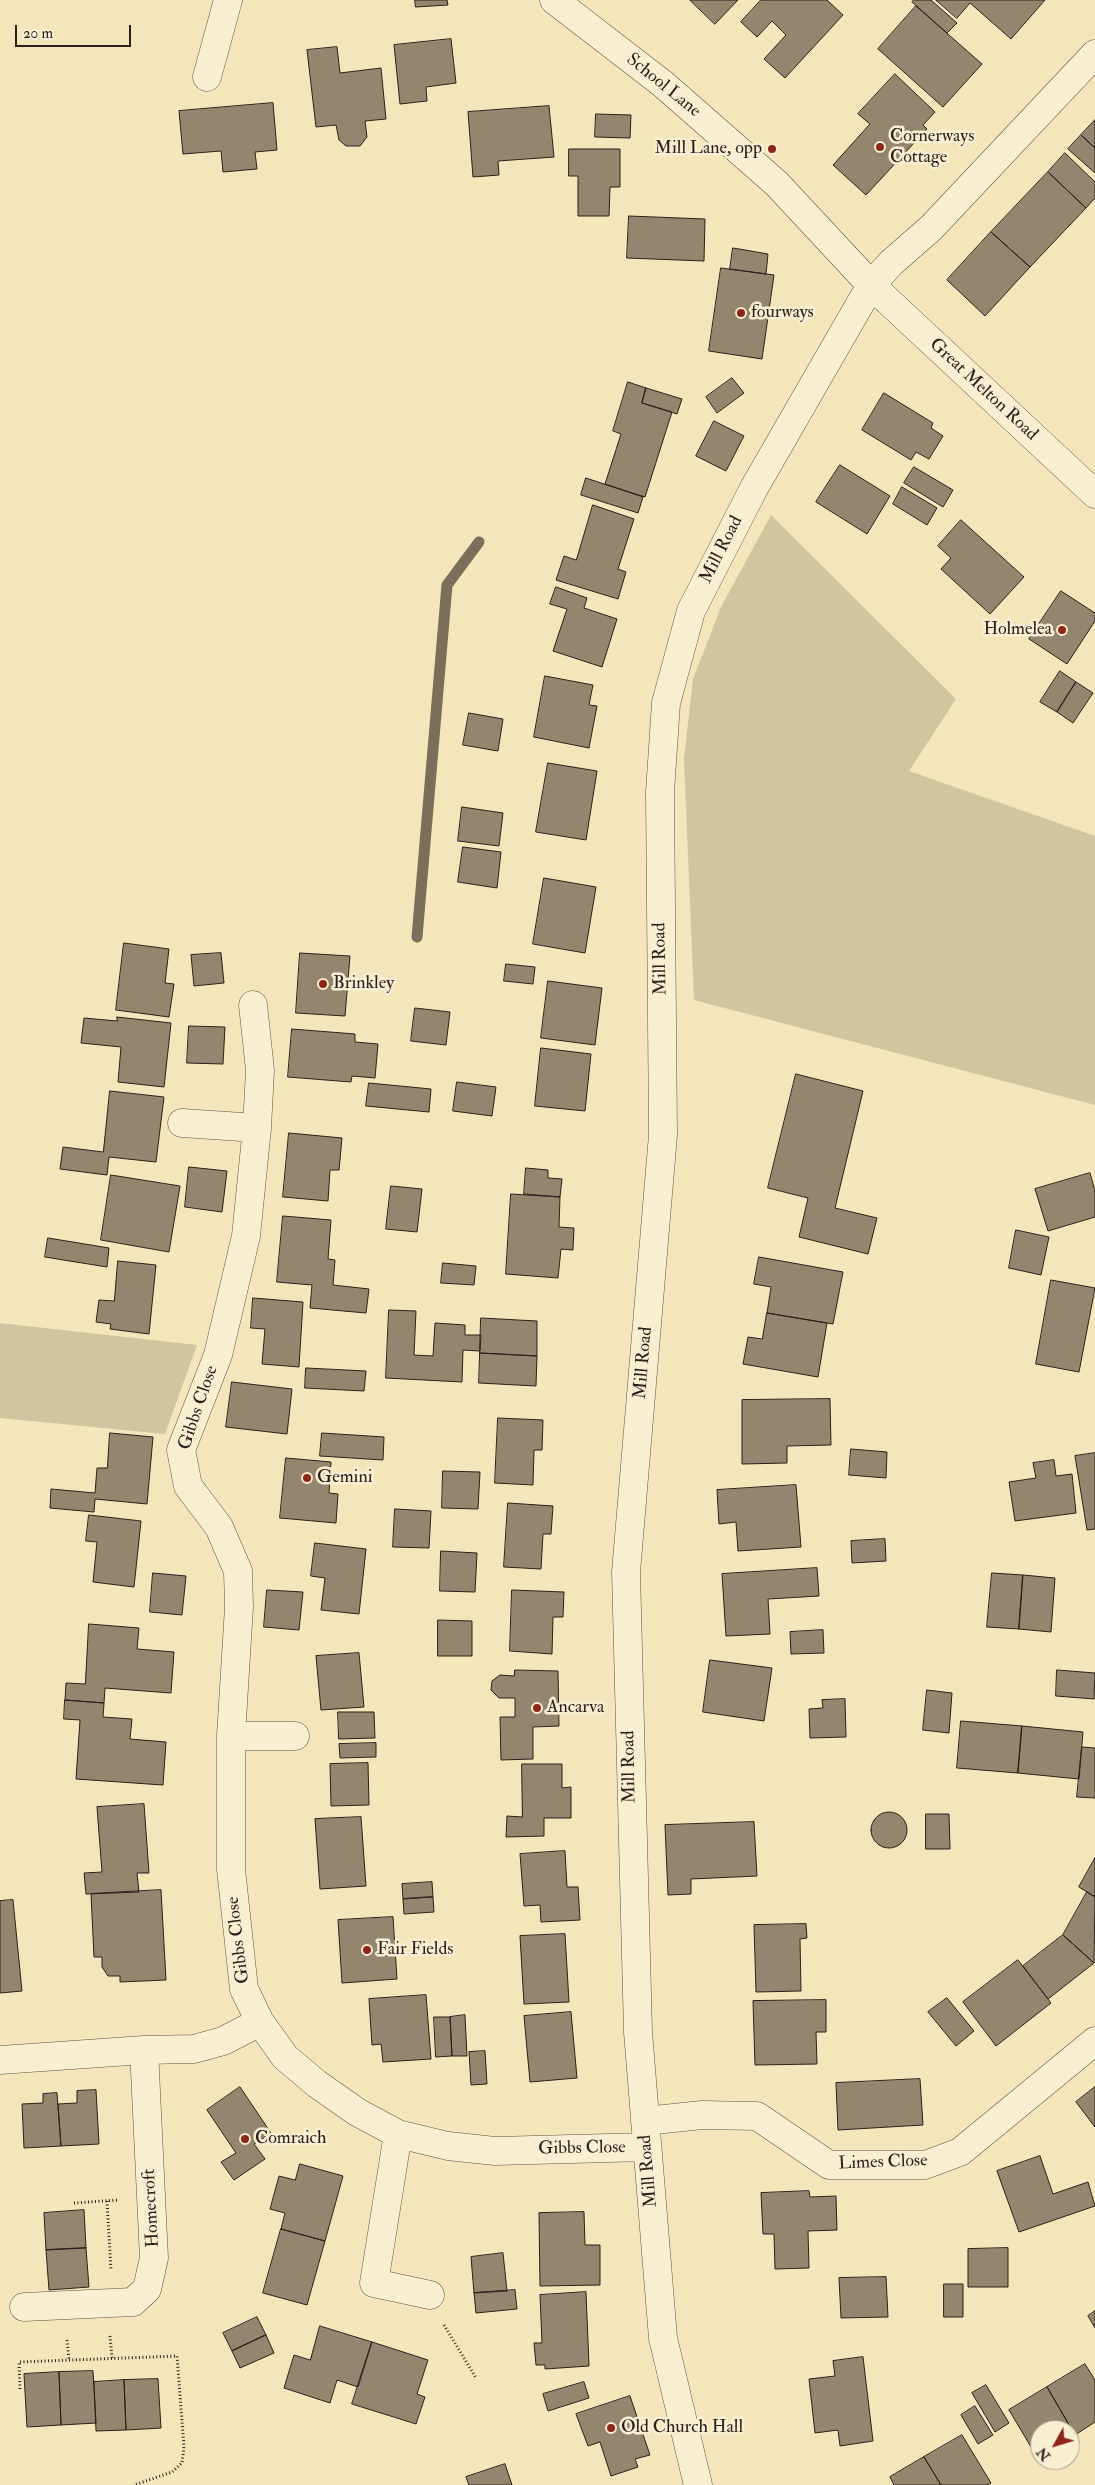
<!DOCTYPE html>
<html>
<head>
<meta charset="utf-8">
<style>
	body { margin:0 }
	#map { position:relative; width:1095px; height:2485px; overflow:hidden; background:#f4e6ba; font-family:"IM FELL Double Pica",serif }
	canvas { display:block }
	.north { position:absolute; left:1030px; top:2420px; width:50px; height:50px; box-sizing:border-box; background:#f8efd2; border:1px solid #a69c89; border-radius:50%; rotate:231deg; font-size:14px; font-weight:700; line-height:20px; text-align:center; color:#2b1f1b }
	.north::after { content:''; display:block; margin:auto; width:18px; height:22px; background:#8f2418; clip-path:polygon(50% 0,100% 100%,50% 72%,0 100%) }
	.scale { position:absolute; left:15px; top:25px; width:116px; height:22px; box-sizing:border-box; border:2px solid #2b1f1b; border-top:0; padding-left:6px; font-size:15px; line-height:18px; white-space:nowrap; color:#2b1f1b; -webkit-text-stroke:4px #f8efd2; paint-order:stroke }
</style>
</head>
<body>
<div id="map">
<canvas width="1095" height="2485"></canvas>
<div class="north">N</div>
<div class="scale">20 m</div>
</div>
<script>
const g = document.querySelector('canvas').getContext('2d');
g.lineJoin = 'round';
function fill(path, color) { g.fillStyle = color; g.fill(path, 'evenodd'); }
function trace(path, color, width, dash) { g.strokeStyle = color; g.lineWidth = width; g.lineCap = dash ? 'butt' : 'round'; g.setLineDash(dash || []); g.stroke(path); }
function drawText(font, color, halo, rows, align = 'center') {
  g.font = font + ' "IM FELL Double Pica",serif'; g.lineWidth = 5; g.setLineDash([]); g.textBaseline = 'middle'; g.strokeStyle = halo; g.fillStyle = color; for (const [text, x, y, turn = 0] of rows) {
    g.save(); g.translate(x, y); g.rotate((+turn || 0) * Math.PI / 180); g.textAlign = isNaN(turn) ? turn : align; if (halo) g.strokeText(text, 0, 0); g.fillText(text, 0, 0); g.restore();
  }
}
const green = new Path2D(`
	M771,515l185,184 -47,72 186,65v269l-401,-105 -10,-241 9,-80 28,-72z
	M0,1323l197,22 -32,89 -165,-16z`);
const stream = new Path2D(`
	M417,937l30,-352 32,-43`);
const building = new Path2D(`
	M415,0h32l1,5 -32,2z
	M690,0h48l-23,24z
	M761,0h66l16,15 -58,63 -21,-19 22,-24 -14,-14 -15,16 -16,-15z
	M914,0h17l26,23 -10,10 -35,-31z
	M936,0h109l-34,39 -41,-36 -13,15z
	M916,6l66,58 -39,43 -65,-58z
	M451,39l5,44 -30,4 1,14 -27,3 -6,-59z
	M337,47l3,26 41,-5 5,51 -21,2 2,16 -7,9h-14l-7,-6 -3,-15 -20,2 -9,-77z
	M895,74l40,38 -12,13 4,4 -61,66 -33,-30 37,-41 -12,-10z
	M273,103l4,47 -22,2 2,17 -34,3 -2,-21 -38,3 -4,-43z
	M549,106l5,51 -56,4 1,14 -26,2 -5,-65z
	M596,114l35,1 -1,23 -35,-1z
	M1095,120v28l-14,-13z
	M1081,135l14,13v25l-27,-24z
	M569,149h51v38h-10l-1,29h-31v-40h-9z
	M1065,153l30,29v16l-9,10 -38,-36z
	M1048,172l38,36 -56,59 -39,-35z
	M629,216l76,3 -1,42 -77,-3z
	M991,232l39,35 -45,49 -38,-36z
	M733,248l35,6 -2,20 -36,-5z
	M721,268l53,7 -12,84 -53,-8z
	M732,378l12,15 -27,20 -11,-16z
	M628,382l18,6 -4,15 30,9 -27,85 -40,-13 16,-50 -8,-3z
	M646,388l36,11 -5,15 -35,-11z
	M884,393l49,30 -2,5 12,8 -14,23 -13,-7 -5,8 -49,-30z
	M714,421l30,15 -18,35 -30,-15z
	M840,465l50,31 -23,38 -51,-32z
	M914,467l39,23 -10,17 -39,-24z
	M586,478l57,19 -5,16 -57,-18z
	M902,487l35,21 -10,17 -34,-21z
	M593,505l41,14 -16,50 8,3 -8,27 -62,-19 8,-24 12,4z
	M961,520l63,57 -34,37 -49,-45 10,-11 -13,-12z
	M556,587l31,11 -3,10 33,11 -15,48 -49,-16 14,-42 -17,-5z
	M1061,591l34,22v8l-28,43 -38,-25z
	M1060,671l16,11 -19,30 -17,-10z
	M545,676l48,9 -4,20 8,1 -8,42 -55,-11z
	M1076,682l17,11 -20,30 -16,-11z
	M469,713l34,6 -5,32 -35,-6z
	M548,763l49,8 -11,69 -50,-8z
	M462,807l41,6 -4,33 -41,-5z
	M463,847l38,5 -4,36 -39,-6z
	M544,878l52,9 -11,66 -52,-9z
	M124,943l45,6 -4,34 9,1 -5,33 -53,-7z
	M221,953l3,30 -30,3 -3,-31z
	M300,953l50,3 -5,60 -49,-3z
	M506,964l29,3 -2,17 -29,-3z
	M548,981l54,7 -7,57 -54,-7z
	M415,1008l35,4 -4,33 -35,-4z
	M117,1017l54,6 -7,64 -46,-5 3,-35 -40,-4 3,-25 33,3z
	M189,1026l36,1 -2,37 -36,-1z
	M292,1029l63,5v8l23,2 -3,34 -23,-2 -1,6 -63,-5z
	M541,1048l50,6 -6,57 -50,-5z
	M796,1074l67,17 -28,117 42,10 -9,36 -69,-17 9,-39 -40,-10z
	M457,1082l39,5 -4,29 -39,-5z
	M369,1083l62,6 -2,23 -63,-6z
	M110,1091l54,6 -8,65 -47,-5 -2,18 -47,-6 3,-22 40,5z
	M289,1133l53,5 -3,32h-9l-2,31 -45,-4z
	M189,1167l38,4 -5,41 -37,-5z
	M526,1168l22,2v8l14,1 -2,18 -36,-3z
	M1090,1173l5,18v26l-47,14 -13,-42z
	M111,1175l69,11 -11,66 -68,-12z
	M391,1186l31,3 -5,43 -31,-3z
	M511,1194l49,3 -1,30 15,1 -1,22 -12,-1 -3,29 -52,-4z
	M283,1216l48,4 -3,39 7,1 -2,25 36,4 -3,24 -56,-5 2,-23 -35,-3z
	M1016,1230l33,7 -8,38 -32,-7z
	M48,1238l61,10 -2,19 -62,-10z
	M759,1257l84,15 -10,52 -66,-11 4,-26 -17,-3z
	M118,1261l38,4 -7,69 -39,-5 1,-5 -15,-2 3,-22 15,1z
	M443,1263l33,3 -2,19 -33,-2z
	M1051,1280l44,8 -16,84 -43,-8z
	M253,1298l50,4 -4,65 -37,-3 3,-35 -14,-1z
	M389,1310l27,1 -2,44 19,1 2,-33 30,2v10h16l-1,16 -17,-1 -1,32 -76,-4z
	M767,1313l60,10 -9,54 -75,-13 5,-27 14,2z
	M481,1318l56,3v35l-57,-3z
	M480,1353l57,3 -1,30 -57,-3z
	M306,1368l60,3 -2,20 -59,-3z
	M232,1382l60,7 -5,45 -61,-7z
	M830,1399l1,46 -44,1v17l-45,1v-64z
	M498,1418l45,2 -1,30h-8l-1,35 -38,-2z
	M110,1433l43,4 -6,67 -52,-5 -1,13 -44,-4 1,-19 44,4 2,-25h10z
	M322,1433l62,4 -1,23 -63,-4z
	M851,1449l36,3 -1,26 -37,-3z
	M1095,1453v76l-8,1 -12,-74z
	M286,1458l45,4 -2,31 9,1 -2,29 -56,-5z
	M1054,1460l2,16 16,-2 4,39 -61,8 -6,-39 27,-4 -3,-15z
	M443,1471l37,1 -2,37 -36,-1z
	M796,1485l5,62 -63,4 -2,-29 -17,2 -2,-34z
	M508,1503l45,3 -2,28h-8l-2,35 -37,-2z
	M395,1509l36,2 -2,37 -36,-1z
	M89,1515l52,6 -7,66 -41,-5 4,-40 -11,-1z
	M885,1539l1,22 -34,2 -1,-22z
	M315,1543l51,6 -7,65 -38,-4 4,-32 -14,-2z
	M441,1551l36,2 -2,39 -35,-1z
	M817,1568l2,28 -51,3 2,35 -44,2 -4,-62z
	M153,1573l33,3 -4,39 -32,-3z
	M992,1573l31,2 -4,54 -32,-2z
	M1023,1575l32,3 -4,54 -32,-3z
	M267,1590l36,2 -4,38 -35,-3z
	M512,1590l52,2 -1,25h-10l-1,37 -42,-3z
	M438,1620l34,1v35h-34z
	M89,1624l50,4 -2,21 37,3 -3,41 -66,-5 -1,15 -39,-3 1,-17 19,1z
	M823,1630l1,23 -33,1 -1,-22z
	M359,1653l5,54 -43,3 -5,-54z
	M710,1660l62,8 -8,53 -61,-9z
	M515,1670l43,1 1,55 -26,1v32l-32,1 -1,-43h15v-19h-16l-8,-8 1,-9 8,-6 14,1z
	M1057,1670l38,3 -1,26 -38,-3z
	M927,1690l25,3 -3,40 -26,-3z
	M845,1699l1,38 -36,1 -1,-29 14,-1 -1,-8z
	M65,1700l39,3 -1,14 29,2 -2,20 36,3 -3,43 -87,-6 4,-59 -16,-1z
	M338,1712h36l1,26 -36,1z
	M961,1721l61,5 -4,47 -61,-5z
	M1022,1726l61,6 -4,47 -61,-6z
	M376,1743v14l-36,1 -1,-14z
	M1082,1747l13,1v50l-18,-1z
	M368,1763l1,42 -38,1 -1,-42z
	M522,1764h40v24l9,-1v31h-27v18l-38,1 1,-21 15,1z
	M144,1804l5,69h-12l2,19 -53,2 -2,-21 18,-1 -5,-65z
	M871 1830a18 18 0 1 1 36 0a18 18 0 1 1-36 0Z
	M926,1814h23l1,35h-24z
	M361,1817l5,69 -46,3 -5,-70z
	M754,1822l3,54 -66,3v15l-23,1 -3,-70z
	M565,1851l2,36h11l2,33 -39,2 -1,-17 -16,1 -4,-52z
	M1095,1858v39l-16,-10z
	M432,1882l1,15 -30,2 -1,-15z
	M161,1890l5,90 -46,2v-6h-12l-6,-9v-10h-8l-3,-63z
	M1087,1892l8,5 -1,66 -31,-28z
	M433,1897l1,15 -30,2 -1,-15z
	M13,1900l9,91 -22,2v-92z
	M393,1917l4,62 -55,4 -4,-63z
	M806,1924l1,14 -7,1 1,52 -45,1 -2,-67z
	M565,1934l4,68 -45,2 -4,-68z
	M1063,1935l31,28 -46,36 -25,-33z
	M1018,1960l33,43 -55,43 -33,-44z
	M426,1995l5,64 -48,3 -2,-18 -9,1 -3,-46z
	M947,1998l27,33 -18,15 -28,-34z
	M826,2000v32h-10l1,32 -62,1 -2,-64z
	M571,2012l6,66 -47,4 -6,-66z
	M465,2015l2,41h-15l-2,-39z
	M434,2017h16l2,39 -16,1z
	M485,2051l2,33 -16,1 -2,-33z
	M920,2079l3,46 -85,5 -2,-47z
	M240,2087l31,46 -17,11 11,15 -31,21 -13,-18 15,-9 -29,-43z
	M1095,2087v40l-19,-25z
	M96,2090l3,54 -38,2 -3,-42 19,-1v-12z
	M57,2093l4,53 -37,2 -2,-44 21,-1v-9z
	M1040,2156l13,38 35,-12 7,24 -76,26 -22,-61z
	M300,2164l43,12 -18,65 -44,-12 4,-16 -15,-4 9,-33 16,4z
	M809,2191l1,6 26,-1 1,34 -29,1 1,37 -34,1 -1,-35h-11l-2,-41z
	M84,2210l2,38 -40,2 -2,-37z
	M584,2212l1,33h15v40l-60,1 -1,-73z
	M281,2229l44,12 -18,64 -44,-12z
	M86,2248l3,39 -40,3 -3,-40z
	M1008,2248v39h-40v-38z
	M503,2253l4,38 -33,2 -3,-36z
	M886,2277l2,40 -47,1 -2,-40z
	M944,2284h19v33h-19z
	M515,2290l2,19 -41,4 -2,-20z
	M586,2292l3,74 -44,3v-4h-9l-2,-22h8l-2,-48z
	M1095,2311v17l-7,-12z
	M257,2317l9,18 -34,16 -9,-18z
	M320,2326l52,16 -14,45 -21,-7 -7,23 -46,-15 10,-33 16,5z
	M266,2335l8,18 -34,15 -8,-17z
	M372,2342l56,18 -11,34 8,3 -9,27 -64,-20z
	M863,2357l10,84 -33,5 -2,-16 -23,3 -6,-54 26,-3 -2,-15z
	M1085,2364l10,16v42l-20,13 -28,-48z
	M93,2371l3,52 -35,2 -2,-53z
	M59,2372l2,53 -34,2 -3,-53z
	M158,2379l3,49 -35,2 -2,-50z
	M124,2380l2,50 -30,1 -2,-49z
	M584,2382l5,16 -41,13 -5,-17z
	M986,2385l23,38 -14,9 -23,-39z
	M1047,2387l28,48 -5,3v-8h-30v26l-3,1 -28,-47z
	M630,2396l20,59 -15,4 3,8 -27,9 -11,-34 -12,4 -12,-32z
	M975,2406l18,29 -15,9 -17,-29z
	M962,2435l29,48 -4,2h-46l-17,-28z
	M924,2457l17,28h-47l-4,-8z
	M505,2464l7,21h-43l-3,-8z`);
const path = new Path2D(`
	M107,2201l4,69
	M74,2203l44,-3
	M444,2325l32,53
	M110,2336l2,22
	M67,2340l2,19
	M20,2389l-1,-27 158,-6 7,91 -2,16 -10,9 -38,13`);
const minor = new Path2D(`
	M554,0l109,84 114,100 94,101 224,209
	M207,77l21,-77
	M253,1005l7,65 -3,58 -11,108 -28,119 -37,95 7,36 31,41 19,44 1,36 -8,129v133l13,120 16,33 25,35 32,27 40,28 41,22 50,12 47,5 152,-4
	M182,1123l75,5
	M231,1736h64
	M0,2060l144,-10 50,-1 29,-8 37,-19
	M645,2121l57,-6 55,1 72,49h96l35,-13 135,-111
	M398,2134l-24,149 56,12
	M24,2307l109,-5 14,-13 7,-31 -10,-208
	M698,2485l-35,-147 -25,-306 -12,-460 37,-437 -3,-343 6,-89 25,-92 63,-123 117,-203 20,-22 40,-35 164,-174`);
const markers = [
	[880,147,5,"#8f2418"],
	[772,149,5,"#8f2418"],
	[741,313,5,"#8f2418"],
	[1062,630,5,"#8f2418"],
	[323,984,5,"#8f2418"],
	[307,1478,5,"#8f2418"],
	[537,1708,5,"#8f2418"],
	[367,1950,5,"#8f2418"],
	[245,2139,5,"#8f2418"],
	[611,2428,5,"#8f2418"]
];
const streetNames = [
	["School Lane",663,86,39],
	["Great Melton Road",983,390,43],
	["Mill Road",722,550,-63],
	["Mill Road",661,959,-91],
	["Mill Road",644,1363,-85],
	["Gibbs Close",199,1408,-71],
	["Mill Road",630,1767,-91],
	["Gibbs Close",239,1940,-97],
	["Gibbs Close",582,2149,-1],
	["Limes Close",883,2163,-2],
	["Mill Road",649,2171,-95],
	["Homecroft",152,2208,-93]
];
const poiNames = [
	["Cornerways",890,137],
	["Cottage",890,158],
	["Mill Lane, opp",762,149,"right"],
	["fourways",751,313],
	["Holmelea",1052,630,"right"],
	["Brinkley",333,984],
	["Gemini",317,1478],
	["Ancarva",547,1708],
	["Fair Fields",377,1950],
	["Comraich",255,2139],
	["Old Church Hall",621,2428]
];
fill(green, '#d2c49f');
trace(stream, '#7b6e5a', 11);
fill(building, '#94866e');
trace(building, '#2b1f1b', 1);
trace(minor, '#5d5143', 29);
trace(path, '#2b1f1b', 3, [1, 2.5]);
trace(minor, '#f8efd2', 28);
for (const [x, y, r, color] of markers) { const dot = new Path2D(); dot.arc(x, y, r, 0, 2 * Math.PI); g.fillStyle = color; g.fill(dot); trace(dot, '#f8efd2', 2); }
drawText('18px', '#2b1f1b', '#f8efd2', streetNames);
drawText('18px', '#2b1f1b', '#f8efd2', poiNames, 'left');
</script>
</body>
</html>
